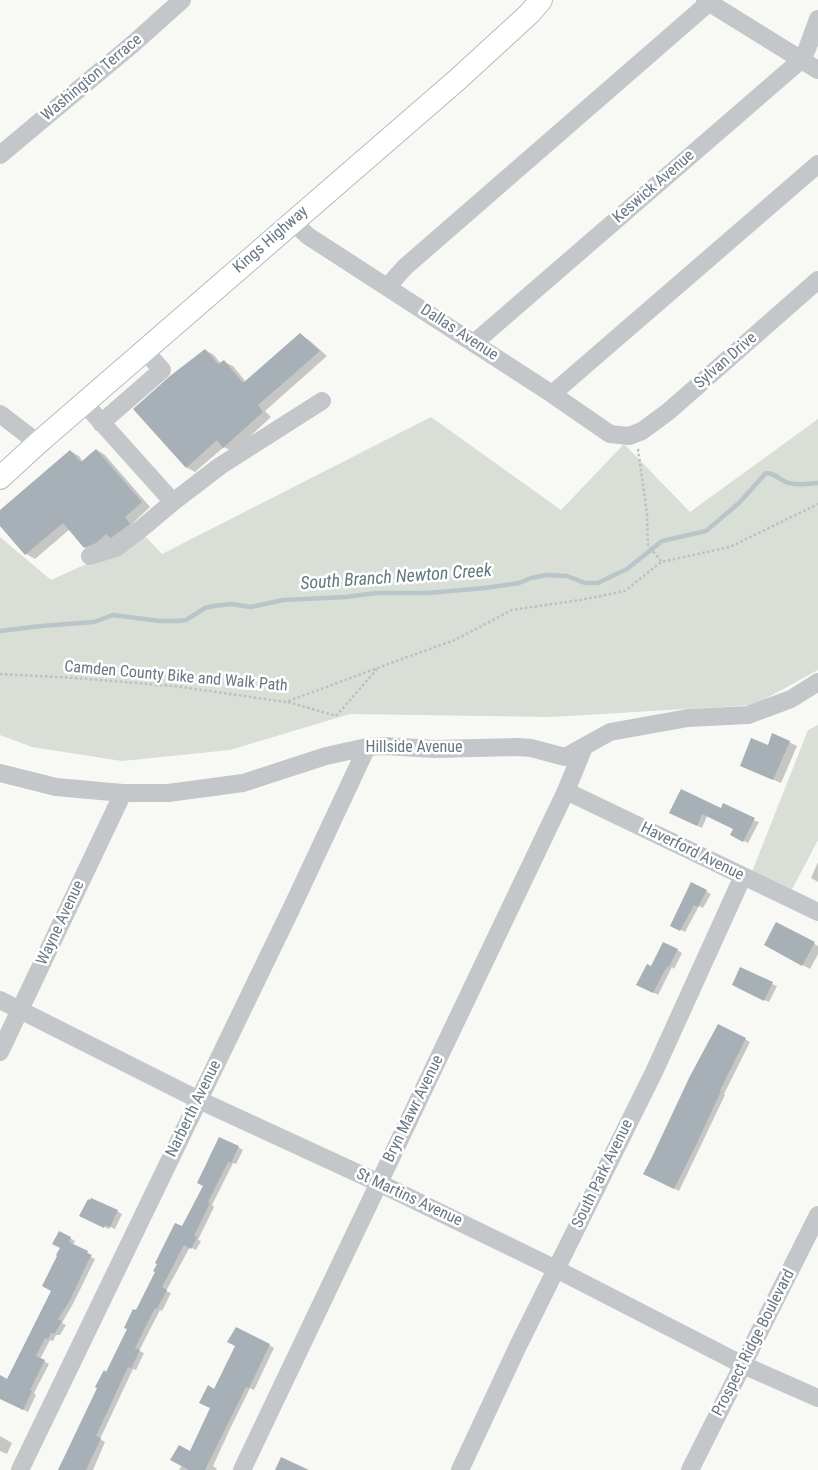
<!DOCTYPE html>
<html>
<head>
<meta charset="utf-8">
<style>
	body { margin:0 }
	canvas { display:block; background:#f8f8f5 }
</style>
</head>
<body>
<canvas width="818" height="1470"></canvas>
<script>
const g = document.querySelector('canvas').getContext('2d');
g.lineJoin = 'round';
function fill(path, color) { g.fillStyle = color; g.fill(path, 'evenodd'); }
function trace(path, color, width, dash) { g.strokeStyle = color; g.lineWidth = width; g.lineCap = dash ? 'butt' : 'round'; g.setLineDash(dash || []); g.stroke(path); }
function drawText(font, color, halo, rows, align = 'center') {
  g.font = font + ' "Roboto Condensed",sans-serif'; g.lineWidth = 5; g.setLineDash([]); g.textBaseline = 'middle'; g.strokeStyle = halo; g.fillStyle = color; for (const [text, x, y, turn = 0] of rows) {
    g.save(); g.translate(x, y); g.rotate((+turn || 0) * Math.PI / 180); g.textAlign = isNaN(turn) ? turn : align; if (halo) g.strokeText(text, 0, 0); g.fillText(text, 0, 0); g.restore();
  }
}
const green = new Path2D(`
	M431,417l130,93 63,-66 66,68 128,-93v251l-64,35 -203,12 -201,-3 -120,36 -108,11 -90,-14 -32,-12v-198l51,43 95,-43 16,17z
	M818,725v115l-31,59 -39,-17 60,-152z`);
const shadow = new Path2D(`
	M301,335l8,5 18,16 -62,55 6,6 -38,35 -9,-5 -29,25 -9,-5 19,-117 9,5 7,9 3,-2 9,4 13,16z
	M97,450l8,5 45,52 -17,16 5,6 -44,23 -9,-5 -15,-18 -35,30 -9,-5 -26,-30v-12l70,-61 9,5 4,6z
	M789,742l8,4 -16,37 -40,-18 27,-19z
	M721,810l38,12 -11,21 -12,-6 -2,-8 -27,-13 -5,12 -27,-13z
	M818,862v20l-7,-4z
	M692,884l19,10 -8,14 -4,-2 -14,26 -13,-7z
	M777,923l41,23v8l-8,15 -45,-24z
	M677,950l5,3 -8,16 -2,-2 -14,28 -15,-8 9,-20z
	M772,984l5,2 -8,16 -31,-14z
	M719,1025l31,17 -26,52 1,1 -46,96 -30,-15z
	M238,1147l5,3 -7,14 -3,-1 -21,42 2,2 -16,33 3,1 -5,9 -6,-3 -24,44 5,2 -9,18 -2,-1 -21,41 5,2 -8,17 -3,-1 -33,70 5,3 -12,28h-35l5,-10 1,1 72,-149 69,-126z
	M117,1211l5,3 -7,15 -5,-2 -1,2 -23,-11z
	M60,1232l15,9 -2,4 19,10 -1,2 4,2 -21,43 -12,21 4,2 -6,10h-4l-3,6 -3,-1 -10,19 9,5 -15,29 2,2 -8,17 -28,-14v-21l8,3 45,-89 8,-44z
	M269,1345l5,3 -20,42 -4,-2 -20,41 -17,37 4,3 -1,1h-37l11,-17 22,-45 3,-18z
	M0,1436l12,7 -5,11 -7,-3z`);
const stream = new Path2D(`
	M0,631l41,-5 53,-4 19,-7 47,6h17l9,-1 19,-12 9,-2 17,-2 20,3 32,-7 63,-3 30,-4h51l58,-5 34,-5 12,-5 16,-3 20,1 18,7h13l29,-14 35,-28 44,-10 33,-28 27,-30c10,0 14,8 23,10 8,3 20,0 29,0`);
const building = new Path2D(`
	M300,333l20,18 -62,54 5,7 -40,36 -6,-8 -31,28 -53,-59 37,-33 35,-27 13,15 6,-4 19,23z
	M96,449l46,53 -17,15 5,7 -19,14 -5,-4 -10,9 -12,5 -21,-25 -38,32 -25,-29v-16l70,-60 11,12z
	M772,733l18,8 -17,39 -33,-14 11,-28 17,7z
	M681,789l40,19 2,-5 32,15 -12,24 -13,-7 3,-6 -31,-15 -5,12 -28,-13z
	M691,882l16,8 -9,17 -4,-2 -14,26 -10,-5z
	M776,922l39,20 -13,24 -38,-21z
	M663,942l15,7 -9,18 -2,-1 -14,27 -17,-8 11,-21 4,2z
	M740,967l33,15 -9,19 -32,-16z
	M718,1024l28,14 -26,52 1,1 -25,54 -22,44 -31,-15 9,-17 38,-81z
	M219,1137l20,9 -8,17 -3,-1 -20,40 2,1 -16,33 3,1 -6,12 -7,-4 -22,42 5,3 -10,19 -2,-1 -20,40 5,2 -9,18 -3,-1 -32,69 5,2 -15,32h-28l39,-82 -2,-1 9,-17 2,2 21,-43 -3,-1 9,-19 3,1 19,-38 -2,-1 4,-7 -2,-1 20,-40 7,3 21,-40 -6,-3z
	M91,1198l27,12 -8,17 -5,-2 -1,3 -25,-12 9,-17 2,1z
	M59,1231l12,6 -2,5 19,9 -1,2 4,2 -21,45 -12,19 4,2 -7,12h-4l-3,6 -3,-1 -9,18 9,4 -15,30 2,1 -9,19 -23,-11v-24l7,4 44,-88 -9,-5 15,-30 -1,-1 4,-7 -8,-4z
	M236,1327l34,17 -21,44 -3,-1 -41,83h-16l-19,-10 9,-15 11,6 20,-43 -11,-5 9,-18 6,4 21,-43 -8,-4z
	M281,1457l28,13h-34z`);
const path = new Path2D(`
	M638,449l9,65 1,31 13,16
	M0,674l75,4 99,8 112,16 113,-42 56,-20 57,-30 68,-10 45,-9 36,-29 69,-15 88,-43
	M288,702l48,14 42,-48`);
const minor = new Path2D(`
	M705,0l113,70
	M0,155l134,-112 48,-43
	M292,221l16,15 244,158 58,40 19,2 13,-5 27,-20 149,-131
	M387,287l18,-20 307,-267
	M474,343l327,-283 6,-11 11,-30
	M552,394l266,-230
	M85,404l88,98 47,-36 102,-65
	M0,414l38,29
	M101,423l61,-53 -17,-19
	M90,556l26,-8 26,-20 31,-26
	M0,773l56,14 67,6h45l75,-10 83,-27 41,-9 17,-1 51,3 83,-2 13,1 34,9 45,-25 78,-14 60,-3 43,-16 27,-17
	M566,791l252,121
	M0,1000l199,100 180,83 177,86 187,96 75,33
	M0,1052l123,-259
	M20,1470l274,-567 73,-156
	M242,1470l324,-679 18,-44
	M460,1470l58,-124 136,-274 89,-196
	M690,1470l128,-255`);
const major = new Path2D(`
	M0,478l38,-35 419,-363 72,-66 12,-14`);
const streetNames = [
	["Washington Terrace",92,78,-40],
	["Keswick Avenue",654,187,-41],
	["Kings Highway",271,240,-41],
	["Dallas Avenue",459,333,33],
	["Sylvan Drive",726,361,-41],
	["Camden County Bike and Walk Path",176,677,5],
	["Hillside Avenue",414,748],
	["Haverford Avenue",692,852,26],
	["Wayne Avenue",61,923,-65],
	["Narberth Avenue",194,1109,-64],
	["Bryn Mawr Avenue",414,1109,-64],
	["South Park Avenue",603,1174,-64],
	["St Martins Avenue",409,1198,25],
	["Prospect Ridge Boulevard",754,1343,-63]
];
const waterNames = [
	["South Branch Newton Creek",396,578,-4]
];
fill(green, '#d9dfd6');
fill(shadow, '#0003');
trace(stream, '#bac5c9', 4.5);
fill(building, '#a7b0b6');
trace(major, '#b6bbbe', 24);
trace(path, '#bdbfc1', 2.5, [2.5, 2.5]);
trace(minor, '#c3c7ca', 18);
trace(major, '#fff', 22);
drawText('16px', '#677885', '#fff', streetNames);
drawText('italic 18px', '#637981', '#fff', waterNames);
</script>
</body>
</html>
